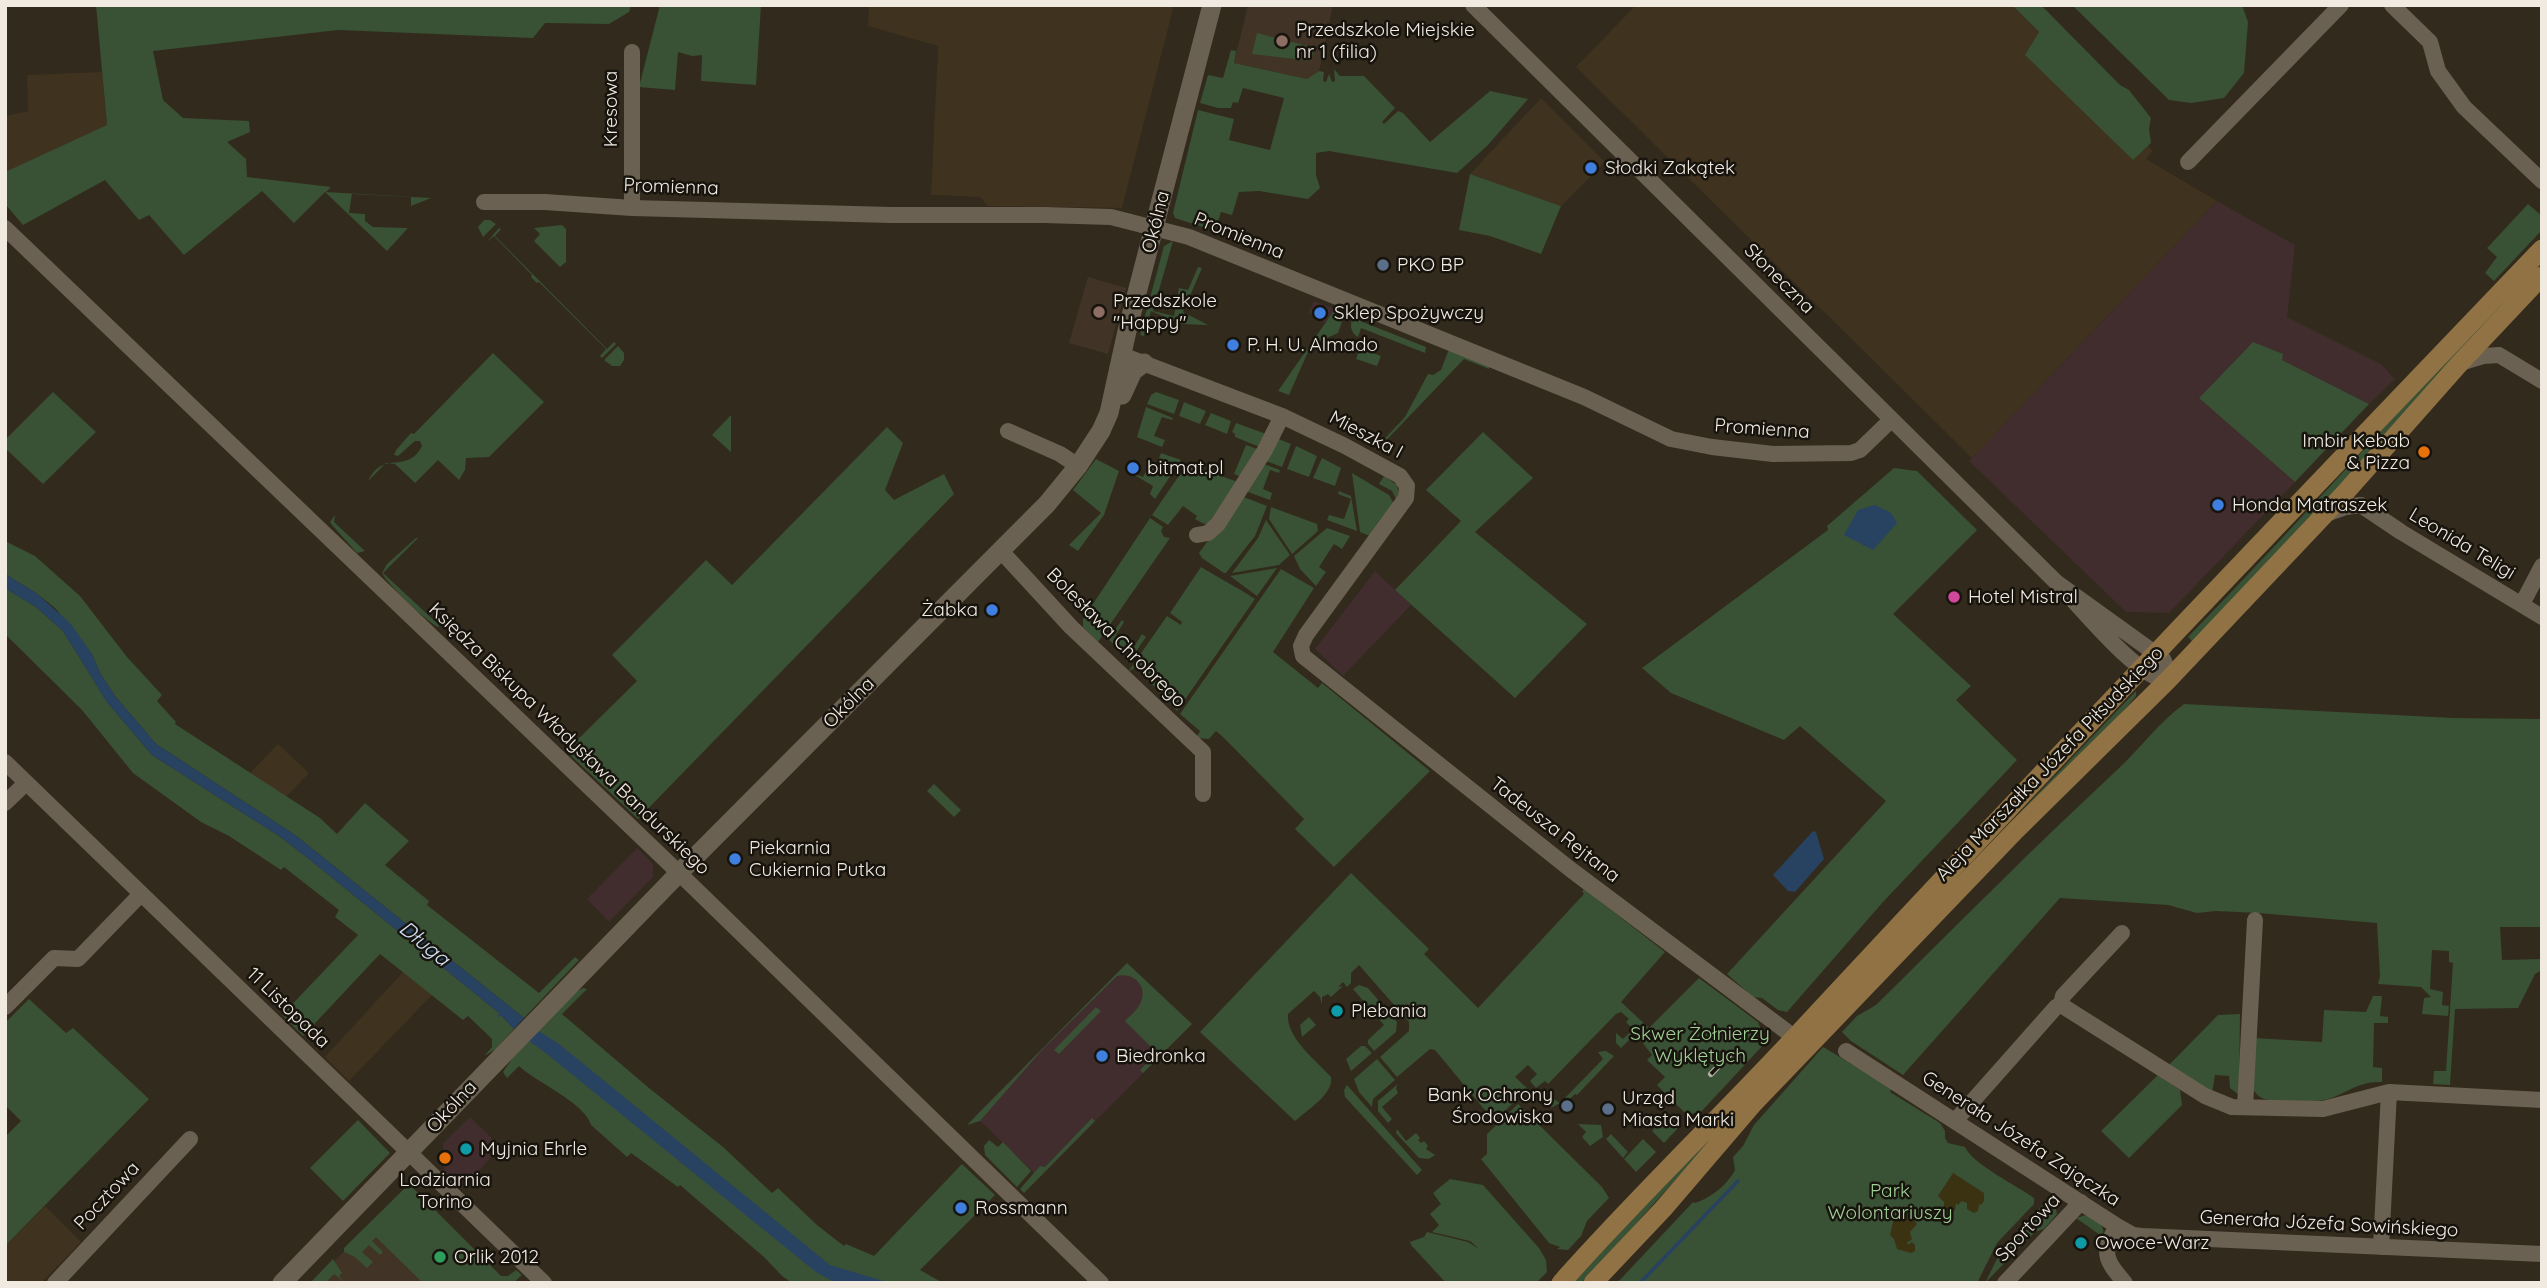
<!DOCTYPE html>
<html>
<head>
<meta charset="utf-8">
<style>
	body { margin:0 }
	#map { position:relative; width:2547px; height:1288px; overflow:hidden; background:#322a1c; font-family:Quicksand,sans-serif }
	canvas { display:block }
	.frame { position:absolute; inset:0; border:7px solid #f0eae1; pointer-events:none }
</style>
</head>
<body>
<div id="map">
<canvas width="2547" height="1288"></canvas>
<div class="frame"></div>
</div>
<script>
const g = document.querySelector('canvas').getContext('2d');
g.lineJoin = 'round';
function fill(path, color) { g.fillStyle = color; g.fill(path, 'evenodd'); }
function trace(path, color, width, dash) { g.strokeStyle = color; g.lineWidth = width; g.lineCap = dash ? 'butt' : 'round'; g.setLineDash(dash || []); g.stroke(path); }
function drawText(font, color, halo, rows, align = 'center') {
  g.font = font + ' Quicksand,sans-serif'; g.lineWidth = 5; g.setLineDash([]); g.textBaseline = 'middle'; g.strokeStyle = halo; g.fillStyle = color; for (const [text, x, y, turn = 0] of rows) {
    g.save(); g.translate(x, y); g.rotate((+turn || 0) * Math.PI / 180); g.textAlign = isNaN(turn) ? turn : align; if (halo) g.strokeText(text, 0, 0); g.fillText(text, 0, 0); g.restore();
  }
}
const commercial = new Path2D(`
	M2217,201l78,44 -8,72 94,47 14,15 -26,25 -87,-44 -29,-18 -54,56 96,84 -126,131 -43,-1 -157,-151z
	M1314,301l21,8 -10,14 -17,-10z
	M1375,571l36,34 -68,71 -28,-27z
	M637,848l16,16v13l-44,45 -22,-23z
	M1127,963l65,61 -153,154 -64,-62z
	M470,1117l31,30 -40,42 -17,-17 -1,-28z`);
const built = new Path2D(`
	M869,5h305l-52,203 -134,-2 -8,-9 -49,-2 7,-149 -70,-20z
	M1636,5h376l141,146 -7,8 71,42 -245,257 -396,-391z
	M102,72l5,54 -102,46v-56l23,-5 -1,-36z
	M1541,98l64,64 -44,44 -91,-32z
	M278,744l31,29 -23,24 -36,-24z
	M403,972l29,23 -83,86 -24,-24z
	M45,1206l36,36 -40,41h-36v-37z`);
const education = new Path2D(`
	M1248,5h85l-14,66 -12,8 -73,-16z
	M1088,277l38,11 -18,66 -39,-11z
	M391,1203l114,80h-192z`);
const green = new Path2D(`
	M96,5h535l-2,7 -20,12 -64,-1 -12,15 -195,-8 -185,21 10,49 20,18 66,3 1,11 -23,10 19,17 1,18 84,10 -5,5 105,6 -20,8v-9l-59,-3 -3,19 16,1v7l8,6 35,1 -21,23 -62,-59 -31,31 -32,-32 -78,64 -35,-40 -10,5 -34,-40 -82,45 -18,-21v-32l102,-47z
	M660,5h101l-5,80 -55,-4 1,-26 -10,1 -14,-4 -3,38 -36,-3z
	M2012,5h29l79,80 9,5 22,28 -2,11 2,14 -18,17 -108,-105 14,-23z
	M2072,5h170l6,17 -4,51 -20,25 -33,5 -22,-3z
	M1257,33l58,15 -4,13 -59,-7z
	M1238,42l-4,21 73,16 12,-8 5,1 -1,9 3,1 3,-8 3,8 3,-1 -1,-12 6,7h24l31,32 -13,14 2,2 14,-13 5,2 27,29 60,-51 38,8 -41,47 -30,27 -128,-22 -13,2v22l4,13 -12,11 -49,-8 -20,1 -7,23 -11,-3 -6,19 -40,-13 -2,-5 25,-103 36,9 -5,21 41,10 14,-52 -41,-10 -5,15 -5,-1 -2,6h-13l-18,-5 8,-28 15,3 8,-28 5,1z
	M1470,174l91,32 -20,48 -51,-18 -31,-6z
	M2528,204l14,12v14l-48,51 -9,-8 12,-16 -10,-9z
	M484,220h6l6,4 -13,13 -5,-10z
	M562,225l4,4v33l-6,5 -26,-26 6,-7 -6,-6z
	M499,228l2,1 -6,7 112,113 7,-7 2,2 -14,14 -2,-2 6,-7 -67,-67 -2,1 -6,-6 1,-2 -38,-39 -7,6z
	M1173,241l-20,70 21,5 5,-28 9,2 10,-23 4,1 -19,44 25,13 -27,-1 -30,-13 -7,25 -4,-1 24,-89z
	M2542,258v5l-72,76 -164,185 -112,119 -6,-6c121,-124 234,-254 354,-379z
	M1335,309l10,4 -7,20 -27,12 -22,50 -11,-4z
	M1359,313h4l-3,8 66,26 -1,6 -64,-25 -3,9c-10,-6 -9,-19 1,-24z
	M2253,342l30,12 -1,6 87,44 -74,78 -96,-84z
	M618,346l6,7v7l-4,6h-8l-8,-6z
	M1360,348l21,8 -4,10 -21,-7z
	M1449,349l40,17v3l-25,-10 -87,91 -2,-1 30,-32 23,-43 5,1 8,-5z
	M493,353l51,49 -55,55 -23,1 -1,12 -6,10 -21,-20 -23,23 -20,-19 -9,-1 -18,18c16,-32 39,-6 54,-35l-2,-5h-5l-17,15 -4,-1 2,-5 15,-17 3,1z
	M53,392l43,40 -53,52 -38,-36 1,-9z
	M1156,392l23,8 -5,14 -27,-10 4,-9z
	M1184,402l22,9 -6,13 -21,-8z
	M1146,407l27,11 -1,2 -10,-3 -8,19 11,4 -3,7 -25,-10z
	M1211,413l20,8 -4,13 -22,-9z
	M731,415v37l-19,-17z
	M1236,423l33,12 -7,13 -27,-11v-3l-3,-2z
	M887,427l16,16 -18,47 9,10 50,-26 10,20 -316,325 -72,-68 71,-70 -25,-26 94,-95 26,25z
	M1483,432l50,46 -58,54 112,92 -72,74 -120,-108 66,-69 -35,-31z
	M1276,438l15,6 -9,23 -19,-7z
	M1246,445l14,5 -16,28 -10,-4z
	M1296,446l21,10 -8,21 -22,-8z
	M1161,453l20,7 -26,39 -5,-5 3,-8 -24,-14 14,5 5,-9 7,1z
	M1322,458l19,10 -6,18 -22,-8z
	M1096,459l23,12 -15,44 -26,36 -9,-6 32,-32 -28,-23z
	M1261,463l19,7 -1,3 -9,-3 -7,19 9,4 -2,7 -25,-9z
	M1187,464l51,18 -28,41 -6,1 -9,-5 2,-3 -14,-10 -15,19 -16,-10z
	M1894,468l23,3 60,59 -84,84 78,72 -15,14 61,60 -134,142 -96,110 -9,-2 -16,-12 -9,-1 -26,-23 159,-173 -86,-75 -16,14 -113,-47 -29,-25 186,-138 -1,-4z
	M1352,473l37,22 5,9 -24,32 -10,-4z
	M1384,476l13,9 2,9 -2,7 -5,-10 -13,-7z
	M1339,491l12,5 6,35 -30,-11 2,-5 15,4 7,-20 -13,-5z
	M1241,496l26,10 -12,30 -29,37h-2l-22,-15 -3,-5z
	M1271,507l46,17 1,7 -26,23 -23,-35z
	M335,515l-1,7 31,29 -8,2 -25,-28 -2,-3z
	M1150,518l13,9 -2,4 3,6 6,1 -72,104 -15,-15v-8z
	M1266,520l24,35 -11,10 -47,8 26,-35z
	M1327,528l23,8 -8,13 -8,-5 -15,23 7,5 -10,14 -16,-17 -6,-13z
	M416,538h2l-35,35 57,53 -2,1c-12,-6 -51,-43 -56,-54l5,-9z
	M5,541l30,15 45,40 47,61 35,38 -5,6 19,21 -1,2 145,94 17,16 28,-31 44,38 -24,24 44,36 -2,4 112,88 36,-36 4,3 -55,58 -229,-183 -139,-91 -41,-48 -15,-23 -8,-19 -37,-46 -19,-15 -31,-19z
	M1201,567c18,11 36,20 54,32l-78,112 -41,-44 -8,5 39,-56 14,9 1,-3 -12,-9z
	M1277,568l-20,28 -27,-20z
	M1281,569l33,19 -41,64 45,36 4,-5 108,88 -96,96 -39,-38 9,-10 -81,-82 -7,-6 -7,8 -13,-1 4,-7 -20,-17z
	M5,588l31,19 27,24 44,71 45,53 127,81 30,23 190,154 15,16 -18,20 -12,7 8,-9v-8l-24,-23 -5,4 -83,-66 -77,82 -21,-21 76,-80 -23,-18 4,-7 -55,-43 -3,3 -52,-34 -28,-14 -68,-49 -51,-63 -77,-76z
	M1122,620l2,2 -8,13 18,12 8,-13 4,3 -16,23 -22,-21z
	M2136,691v5l-16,19 -210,212z
	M2184,704l269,14 89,1v208h-42l2,33 40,-1v11l-7,4 -17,34 -63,1 -5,76 -17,-1 1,-13h12l7,-108 -4,-1v-11l-17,-1 -2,39 13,3 -1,13 7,1 -1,10 -26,-2 2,-16 7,-1 -10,-10 -43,-3 2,-8 -3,-53 -119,-10 -42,-2 -19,2 -29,-8 -108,-7 -157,177 -52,-34 -9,-9 15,-16 19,-11c80,-79 158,-158 240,-234 24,-22 43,-49 68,-67z
	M934,784l27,26 -7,7 -27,-26z
	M1351,873l78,76 -5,5 54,54 106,-114 -2,-3 2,-2 81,63 -44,50 28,26 50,-50 59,44 8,20 -67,72 -6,-1 -4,4 -32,-32 8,-8 -18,-17 5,-5 -10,-13 -11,-4 -10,10 -5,-5v-10l7,6 10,-10 -7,-7 3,-3 -8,-7 -5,2 -68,70 -3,-3 -9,7 -6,-7 7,-7 -9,-9 -13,12 13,12 -34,32 -59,-71 -5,-1 -33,28 -17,-20 29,-26v-9l-50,-57 -8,8v10l-4,4 -4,-5 -5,5 5,-1 -12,11 -3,-3 -6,3v8l-2,-8 -6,-6 -26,23c-2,24 28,46 43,63 3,17 -24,33 -36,44l-95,-89z
	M1127,963l65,61 -49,49 -3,-3 17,-17 -32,-32c5,-5 12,-11 15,-17 9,-17 -6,-32 -23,-28l-75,74 -62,71 -13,4z
	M1359,985l9,3 29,34 -1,10 -22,19 -6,-7v-4l16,-15 -31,-36z
	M583,988l4,1 -25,25 87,74 74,59 49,46 6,-5 39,37 27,21 2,-2 28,12 88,-92 33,31 -75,75 23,13h-151l-10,-7 -18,-19 -84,-72 -2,2 -47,-34 -4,4 -36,-32c-7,-23 -54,-42 -72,-59l-12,12 -4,-6 11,-16 60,-63z
	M2373,996h9l-2,20 8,1v6h-14l-1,44 9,1v14c-26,-1 -36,13 -58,18 -14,3 -50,3 -62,-2 -5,-2 -9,-8 -11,-13l3,-47 68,4 2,-32 42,2z
	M29,999l37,34 7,-5 76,71 -144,147v-109l16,-16 -16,-16v-82z
	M1096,1007l5,4 -42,43 -5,-4z
	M2240,1014l-1,81 -9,-7 -1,-12 -14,-1 -3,18 -44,-27 50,-51z
	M1309,1017l7,8 -14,12 -2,-12z
	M1813,1026l-206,230 -26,27h-8z
	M1361,1046h4l7,7 -21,18 -5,-12z
	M1823,1047l69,41 -2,4 50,31 5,8v7l3,5 17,4c6,16 54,40 69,51v6l-37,39 -20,40h-360l76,-81 2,1c16,-5 32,-18 40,-33l-2,-13 10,-11 11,-21z
	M1606,1051l8,5 -37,39 -2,-1 -14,13 -3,-3 -7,4 1,-10 8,5 43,-44 -5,-7z
	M1377,1059l18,21 -22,19 -1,8 -13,-15 -5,-13z
	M2158,1075l22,15 2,15 -53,53 -28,-27z
	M1398,1084l-2,4 2,5 -16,14 10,12 -4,4 -10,-12v-10z
	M1347,1085l75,85 -5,5 -72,-78 -1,-7z
	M1518,1104l84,83 7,11 -22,23 -6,15 -13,14 -11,-1 3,-2 -11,-4 -68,-84 6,-5v-20z
	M1092,1118l3,3 -71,72 -4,-4 20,-23 5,1z
	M1665,1118l14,9 -15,16 -12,-12z
	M358,1120l32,33 -47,48 -33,-33z
	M1578,1124l23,1 2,12 -13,9 -8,-9 4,-5z
	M1397,1129l9,12 10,-8 4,5 -2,2 3,3 3,-2 4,5 -2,3 9,6 -6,4 -10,-1 -23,-25z
	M1611,1134l17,18 -5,6 -17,-19z
	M1643,1139l13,13 -20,20 -12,-13z
	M989,1140l9,7 5,-5 28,29 -14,16 -32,-32 -1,-9z
	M1450,1179l33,6 56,63 7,12 1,12 -11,11h-90l-35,-38 -1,-3 14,-5 3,-5 41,10 11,7 -9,-8 -38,-9 7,-7 -9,-11 11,-10 -8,-11z
	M409,1184l92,92h7l8,-6 6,5 -9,8h-90l-47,-46 -4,4 11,11 -3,3 -11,-10 -7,7 11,10 -6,6 -12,-11 -11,-5v-4z
	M2049,1203l6,2 2,9 -13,15 -9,3 -50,51 18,-36 2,-2 4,3 27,-28 -4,-4 12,-12z
	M2086,1215c10,5 20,9 17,22l-27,-19z
	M333,1259l9,14 -3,3 7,7 -12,-9 -9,9h-15z`);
const sand = new Path2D(`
	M1953,1173l31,20v8l-3,4 -2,-1 -1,7 -4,2 -7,-4v-6l-5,-2 -4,4 -2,-2 -1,7 -5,2 -6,-4v-6l-6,-6z
	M1907,1213l3,1 7,10 -7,8 2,8 -5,2 1,3 4,-3 3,3v6l-4,2 -14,-4 -3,-10 -4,-4 3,-13z`);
const water = new Path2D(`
	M1875,505l16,8 6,10 -24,27 -29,-15 14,-25z
	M5,574l31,19 34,30 22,31 8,19 15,23 41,48 139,91 229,183 -10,11 -12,-13 -4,1 1,-4 -190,-154 -30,-23 -127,-81 -45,-53 -44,-71 -27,-24 -31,-19z
	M1813,831l3,1 8,27 -29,33 -7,-1 -15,-16z
	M537,1030l22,14 271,221 60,18h-54l-20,-11 -269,-218 -19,-14z`);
const stream = new Path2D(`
	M1640,1283l98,-102`);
const minor = new Path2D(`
	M1473,5l583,577c25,25 79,94 111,99v-13l-4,-9 -107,-77
	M2392,5l38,37 8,29 26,36 78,74
	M2188,162l153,-157
	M484,202h61l87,6 259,7h153l67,2 78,20 395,160 87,42 41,8 61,7 78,-1 9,-3 31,-30
	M632,208v-156
	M5,228l674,645 422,410
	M1122,355l160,61 63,30 55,30 7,10 -1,12 -100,137 -5,11 2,10 267,213 224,168
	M2460,363l23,-7 16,-1 43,26
	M1008,431l52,23 18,12
	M2326,514l20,-7 15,-2 40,27 141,85
	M1197,535l11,-2 10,-9 47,-74 17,-34
	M1001,551l70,76 132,125v42
	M2522,604l20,-38
	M5,762l539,521
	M5,803l21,-20
	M2061,1005l2,-9 59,-63
	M5,1007l49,-49 24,1 63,-65
	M1846,1051l271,175c-16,28 -12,33 8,57
	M2245,1107l10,-187
	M1955,1121l101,-114 5,-2 144,91 27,11 91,2 66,-17 153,8
	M2117,1226l16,9 9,1 400,18
	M2381,1247l8,-155
	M55,1283l135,-144
	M2005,1283l76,-81`);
const tertiary = new Path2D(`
	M1122,395l11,-24 11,-8
	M282,1283l397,-410 368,-369 31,-38 23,-35 8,-18 18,-82 85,-326`);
const secondary = new Path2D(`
	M1561,1283c76,-86 159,-165 237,-249 245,-264 495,-525 744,-785
	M1593,1283l70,-74 89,-104 264,-275 151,-149 177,-187 116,-131 82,-87`);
const rail = new Path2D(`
	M1711,1074l20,-21`);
const markers = [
	[1282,41,7,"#8d6e63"],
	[1591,168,7,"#3f7fe0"],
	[1383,265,7,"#5c6f8a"],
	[1099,312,7,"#8d6e63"],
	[1320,313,7,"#3f7fe0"],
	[1233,345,7,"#3f7fe0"],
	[2424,452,7,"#e8710a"],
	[1133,468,7,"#3f7fe0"],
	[2218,505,7,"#3f7fe0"],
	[1954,597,7,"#d1479c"],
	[992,610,7,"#3f7fe0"],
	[735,859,7,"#3f7fe0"],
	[1337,1011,7,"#0f9aa8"],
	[1102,1056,7,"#3f7fe0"],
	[1567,1106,7,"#5c6f8a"],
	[1608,1109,7,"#5c6f8a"],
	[466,1149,7,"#0f9aa8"],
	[445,1158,7,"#e8710a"],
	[961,1208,7,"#3f7fe0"],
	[2081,1243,7,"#0f9aa8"],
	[440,1257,7,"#2e9e5b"]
];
const poiNames = [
	["Przedszkole Miejskie",1296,30],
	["nr 1 (filia)",1296,52],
	["Słodki Zakątek",1605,168],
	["PKO BP",1397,265],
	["Przedszkole",1113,301],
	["\"Happy\"",1113,323],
	["Sklep Spożywczy",1334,313],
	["P. H. U. Almado",1247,345],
	["Imbir Kebab",2410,441,"right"],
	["& Pizza",2410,463,"right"],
	["bitmat.pl",1147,468],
	["Honda Matraszek",2232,505],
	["Hotel Mistral",1968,597],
	["Żabka",978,610,"right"],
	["Piekarnia",749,848],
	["Cukiernia Putka",749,870],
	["Plebania",1351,1011],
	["Biedronka",1116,1056],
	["Bank Ochrony",1553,1095,"right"],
	["Środowiska",1553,1117,"right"],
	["Urząd",1622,1098],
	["Miasta Marki",1622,1120],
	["Myjnia Ehrle",480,1149],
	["Lodziarnia",445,1180,"center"],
	["Torino",445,1202,"center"],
	["Rossmann",975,1208],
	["Owoce-Warz",2095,1243],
	["Orlik 2012",454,1257]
];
const streetNames = [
	["Kresowa",611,109,-90],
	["Promienna",671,187,2],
	["Okólna",1156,222,-76],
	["Promienna",1239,236,22],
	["Słoneczna",1779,279,45],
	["Promienna",1762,429,4],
	["Mieszka I",1366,435,28],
	["Leonida Teligi",2462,544,31],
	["Bolesława Chrobrego",1116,638,45],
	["Okólna",849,703,-45],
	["Księdza Biskupa Władysława Bandurskiego",569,739,44],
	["Aleja Marszałka Józefa Piłsudskiego",2050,764,-46],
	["Tadeusza Rejtana",1555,830,38],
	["11 Listopada",288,1008,44],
	["Okólna",452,1107,-47],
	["Generała Józefa Zajączka",2021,1139,33],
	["Pocztowa",107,1196,-47],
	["Generała Józefa Sowińskiego",2329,1224,3],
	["Sportowa",2028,1228,-47]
];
const parkNames = [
	["Skwer Żołnierzy",1700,1034],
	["Wyklętych",1700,1056],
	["Park",1890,1191],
	["Wolontariuszy",1890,1213]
];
const waterNames = [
	["Długa",424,944,39]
];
fill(commercial, '#412c2e');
fill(built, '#3f321e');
fill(education, '#413426');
fill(green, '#395134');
fill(sand, '#3b3212');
fill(water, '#284261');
trace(stream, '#284261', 3.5);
trace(minor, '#6b6152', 16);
trace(tertiary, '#6b6152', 19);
trace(secondary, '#907244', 19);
trace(rail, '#b1aba0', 6);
trace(rail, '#17130d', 3.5, [10]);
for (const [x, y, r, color] of markers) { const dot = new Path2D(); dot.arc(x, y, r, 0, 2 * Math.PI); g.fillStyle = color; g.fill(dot); trace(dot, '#17130d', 2.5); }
drawText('19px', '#f0eae1', '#17130d', poiNames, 'left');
drawText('19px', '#f0eae1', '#17130d', streetNames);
drawText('19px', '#a1d097', '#17130d', parkNames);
drawText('italic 21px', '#d0e2f9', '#17130d', waterNames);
</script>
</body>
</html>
